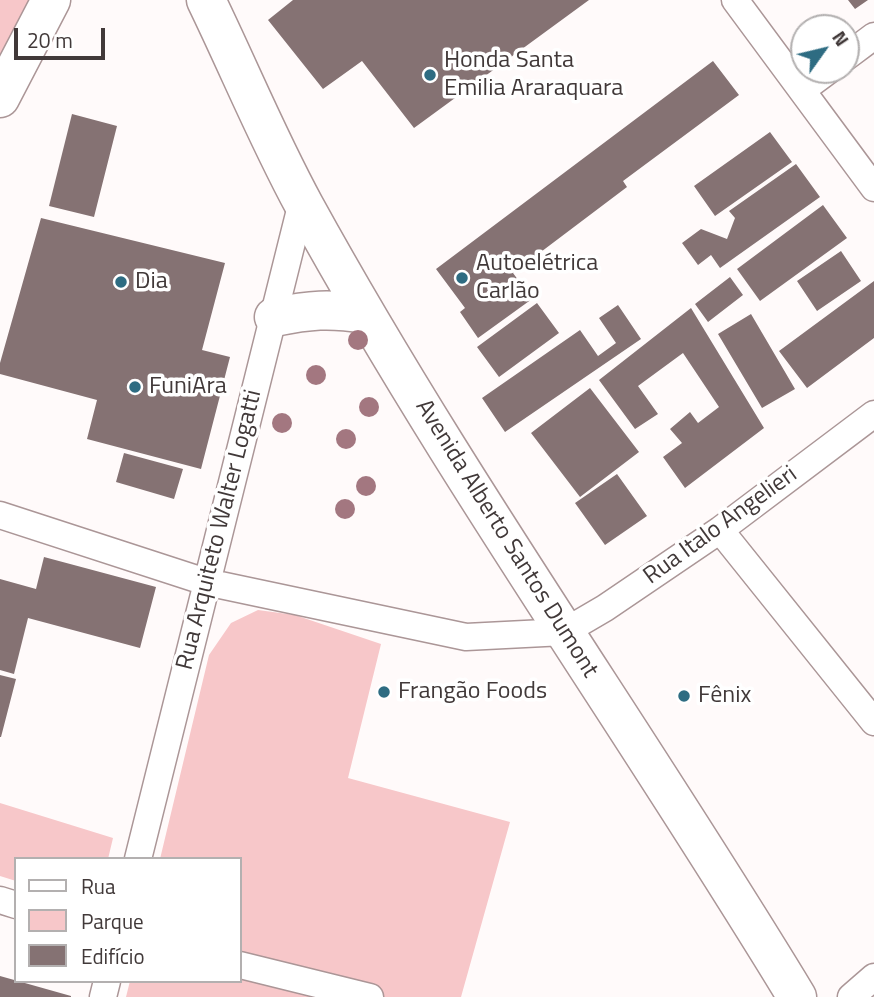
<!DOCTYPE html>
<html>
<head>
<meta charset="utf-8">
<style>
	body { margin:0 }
	#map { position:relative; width:874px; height:997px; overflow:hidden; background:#fffafa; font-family:"Titillium Web",sans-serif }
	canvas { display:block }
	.legend { position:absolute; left:14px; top:857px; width:228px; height:126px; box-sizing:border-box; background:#fff; border:2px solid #b3b0b0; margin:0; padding:9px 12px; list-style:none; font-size:21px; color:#413939 }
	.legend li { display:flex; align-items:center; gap:14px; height:35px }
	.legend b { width:35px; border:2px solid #b3b0b0 }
	.north { position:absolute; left:790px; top:14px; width:70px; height:70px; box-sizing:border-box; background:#fff; border:2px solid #b3b0b0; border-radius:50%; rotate:56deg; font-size:19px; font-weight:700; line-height:28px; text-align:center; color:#413939 }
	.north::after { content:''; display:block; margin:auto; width:24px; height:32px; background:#2e6c82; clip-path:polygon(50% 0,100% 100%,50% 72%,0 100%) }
	.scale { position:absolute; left:14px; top:28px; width:91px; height:32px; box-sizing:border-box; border:4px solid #413939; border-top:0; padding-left:9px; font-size:21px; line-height:24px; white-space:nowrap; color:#413939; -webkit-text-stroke:5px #fff; paint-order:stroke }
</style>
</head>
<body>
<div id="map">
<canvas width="874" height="997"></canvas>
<ul class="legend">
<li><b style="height:9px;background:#fff"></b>Rua</li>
<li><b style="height:19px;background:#f7c7c9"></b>Parque</li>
<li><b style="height:19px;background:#857273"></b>Edifício</li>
</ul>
<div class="north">N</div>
<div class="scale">20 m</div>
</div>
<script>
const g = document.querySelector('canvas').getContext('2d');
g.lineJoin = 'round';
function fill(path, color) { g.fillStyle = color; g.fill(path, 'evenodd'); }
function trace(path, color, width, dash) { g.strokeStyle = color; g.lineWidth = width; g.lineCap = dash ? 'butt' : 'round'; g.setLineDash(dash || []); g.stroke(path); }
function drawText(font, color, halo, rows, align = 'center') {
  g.font = font + ' "Titillium Web",sans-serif'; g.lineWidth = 7; g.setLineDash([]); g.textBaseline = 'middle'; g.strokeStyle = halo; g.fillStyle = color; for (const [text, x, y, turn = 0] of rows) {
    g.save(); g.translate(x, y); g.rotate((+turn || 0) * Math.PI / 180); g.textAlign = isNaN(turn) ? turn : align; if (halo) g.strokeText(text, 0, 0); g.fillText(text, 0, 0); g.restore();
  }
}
const green = new Path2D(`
	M0,0h31l-31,59z
	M258,610l37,5 86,29 -33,134 162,44 -49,175h-335l4,-16h110v-122h-80l49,-204 22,-32z
	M0,803l113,35 -5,21h-92v22l-16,-5z`);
const building = new Path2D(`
	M293,0h296l-175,128 -52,-67 -39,28 -55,-69z
	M848,0h20l-13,9z
	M713,61l26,34 -116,86 4,6 -114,86 19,26 -54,39 -18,-26 5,-4 -29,-39z
	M72,114l45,12 -23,91 -45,-11z
	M770,132l22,30 -77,54 -21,-30z
	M796,164l24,33 -100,71 -9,-13 -13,10 -16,-22 19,-14 26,10 8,-21 -6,-7z
	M823,205l24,33 -87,63 -23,-32z
	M41,218l184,45 -23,87 28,7 -29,112 -114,-30 10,-39 -97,-26v-11z
	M841,251l20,30 -44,30 -20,-30z
	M730,277l13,18 -35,27 -13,-18z
	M874,281v57l-67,50 -28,-37z
	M537,303l22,30 -60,44 -22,-30z
	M618,305l23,34 -136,93 -23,-34 98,-68 18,26 18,-13 -17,-25z
	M691,308l73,120 -79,60 -22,-31 19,-14 -12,-14 20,-17 8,11 21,-16 -36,-54 -45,33 20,28 -23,15 -36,-49z
	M751,314l44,75 -33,19 -44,-74z
	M590,388l49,64 -59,45 -49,-64z
	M124,453l59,16 -9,30 -58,-17z
	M617,474l30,42 -42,29 -30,-42z
	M44,557l112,30 -16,61 -112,-30 -14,56 -14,-4v-91l36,10z
	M0,675l16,4 -15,58h-1z
	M0,976l71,20v1h-71z`);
const street = new Path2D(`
	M735,0l139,188
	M846,57l28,-21
	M802,90l27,-20
	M0,515l206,67 260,55 98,-5 41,-24 115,-78 154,-116
	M720,530l154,192
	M138,859l164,-657
	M0,900l16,5
	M240,965l130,32
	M103,997l4,-16
	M851,997l23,-20`);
const secondary = new Path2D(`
	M206,0c33,68 62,139 98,205 150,273 332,526 493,792
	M0,98l51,-98
	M274,317c36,-7 55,-9 91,-3`);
const trees = [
	[358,340],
	[316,375],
	[369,407],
	[282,423],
	[346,439],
	[366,486],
	[345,509]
];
const markers = [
	[430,75,7,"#2e6c82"],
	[462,278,7,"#2e6c82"],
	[121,282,7,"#2e6c82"],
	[135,387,7,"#2e6c82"],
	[384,692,7,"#2e6c82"],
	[684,696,7,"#2e6c82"]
];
const poiNames = [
	["Honda Santa",444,61],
	["Emilia Araraquara",444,89],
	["Autoelétrica",476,264],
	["Carlão",476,292],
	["Dia",135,282],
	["FuniAra",149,387],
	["Frangão Foods",398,692],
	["Fênix",698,696]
];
const streetNames = [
	["Rua Italo Angelieri",721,526,-36],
	["Rua Arquiteto Walter Logatti",220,530,-76],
	["Avenida Alberto Santos Dumont",506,539,58]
];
fill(green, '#f7c7c9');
fill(building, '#857273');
trace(street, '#ab9697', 29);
trace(secondary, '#ab9697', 41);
trace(street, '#fff', 26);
trace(secondary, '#fff', 38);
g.fillStyle = '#a37780';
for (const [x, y] of trees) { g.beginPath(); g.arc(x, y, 10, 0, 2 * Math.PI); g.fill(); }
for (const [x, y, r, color] of markers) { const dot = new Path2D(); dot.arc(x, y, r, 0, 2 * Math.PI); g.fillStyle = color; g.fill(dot); trace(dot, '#fff', 2.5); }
drawText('24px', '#413939', '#fff', poiNames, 'left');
drawText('24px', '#413939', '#fff', streetNames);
</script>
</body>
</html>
